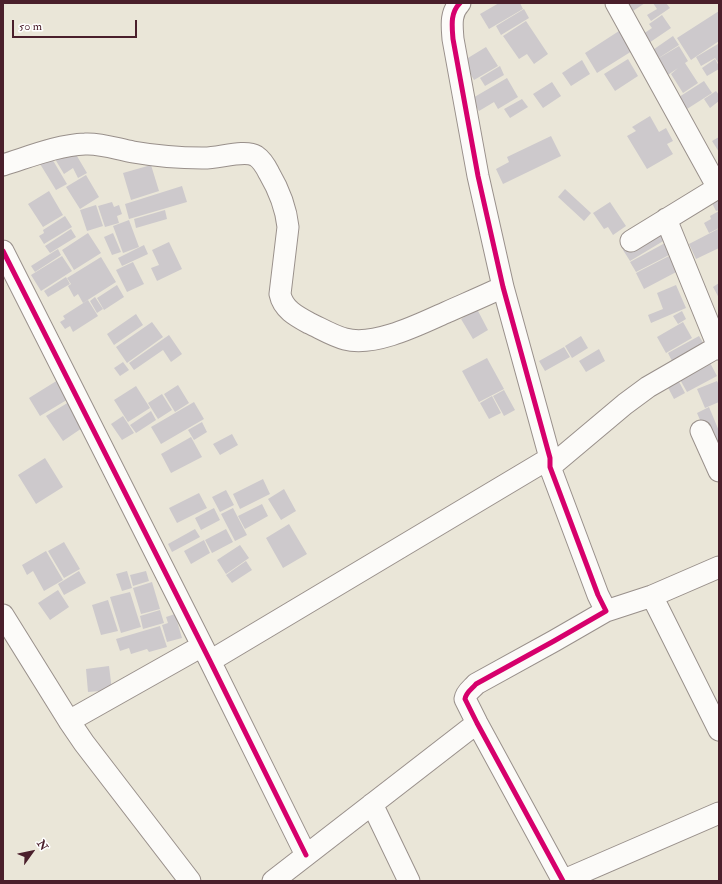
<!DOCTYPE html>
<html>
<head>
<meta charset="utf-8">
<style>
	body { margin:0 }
	#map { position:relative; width:722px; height:884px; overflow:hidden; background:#eae6d8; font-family:"IM FELL Double Pica",serif }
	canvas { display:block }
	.frame { position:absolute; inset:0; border:4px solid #4a1f2b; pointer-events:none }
	.north { position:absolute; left:12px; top:832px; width:40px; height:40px; -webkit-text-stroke:3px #fff; paint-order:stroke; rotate:57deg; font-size:11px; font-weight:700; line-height:16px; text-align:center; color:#4a1f2b }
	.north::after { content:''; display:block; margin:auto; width:14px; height:18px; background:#4a1f2b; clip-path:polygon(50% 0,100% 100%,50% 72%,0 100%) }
	.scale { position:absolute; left:12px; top:20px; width:125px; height:18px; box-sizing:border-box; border:2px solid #4a1f2b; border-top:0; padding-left:5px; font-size:12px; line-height:14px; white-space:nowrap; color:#4a1f2b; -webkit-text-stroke:3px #fff; paint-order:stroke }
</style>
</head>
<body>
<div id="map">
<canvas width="722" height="884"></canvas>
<div class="frame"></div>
<div class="north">N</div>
<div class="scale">50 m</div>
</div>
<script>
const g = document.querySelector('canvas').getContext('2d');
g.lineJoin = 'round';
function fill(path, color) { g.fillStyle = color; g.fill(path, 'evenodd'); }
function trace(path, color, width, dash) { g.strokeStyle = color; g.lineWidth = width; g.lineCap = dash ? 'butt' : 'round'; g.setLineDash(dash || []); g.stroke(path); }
const building = new Path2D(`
	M499,3h21l3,6 -34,20 -9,-15z
	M628,3h17l-12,8z
	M653,3h13l4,5 -19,13 -4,-6 10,-6z
	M524,9l5,9 -28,17 -5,-9z
	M719,11v30l-28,19 -14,-22z
	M662,15l9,13 -28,19 -6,-9 15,-10 -3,-4z
	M526,21l22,33 -14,10 -7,-10 -8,5 -16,-23z
	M619,31l13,20 -35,22 -12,-20z
	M673,36l6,9 -25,16 25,-15 9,15 -3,2 13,20 -15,10 -12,-19 7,-6 -16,11 -15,-25z
	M718,44l1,20 -4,-6 -14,8 -5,-9z
	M486,47l12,19 -24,14 -11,-19z
	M628,59l10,17 -23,15 -11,-17z
	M715,59l4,7v3l-12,7 -5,-8z
	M582,60l8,14 -19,12 -9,-13z
	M500,66l4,9 -19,11 -5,-8z
	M507,78l11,19 -20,12 -4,-7 -15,9 -8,-12z
	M704,81l8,12 -25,16 -8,-12z
	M552,82l9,14 -18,12 -10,-14z
	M716,91l3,4v6l-9,7 -6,-9z
	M522,99l6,8 -18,11 -6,-9z
	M650,116l9,16 7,-4 7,13 -6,3 6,10 -26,15 -20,-33 9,-5 -4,-4z
	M551,136l10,20 -58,28 -7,-15 13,-7 -2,-5z
	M719,137v15l-7,-11z
	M74,151l13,22 -9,5 -5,-10 -9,6 -12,-20z
	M48,152l19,32 -11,6 -19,-31z
	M151,165l8,26 -28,9 -8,-27z
	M86,175l13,22 -19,12 -14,-22z
	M182,186l5,16 -58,17 -4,-15z
	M565,189l26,24 -7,8 -26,-24z
	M49,191l14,24 -20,12 -15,-23z
	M719,195v15l-3,1 -6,-12z
	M112,202l2,5 5,-2 3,9 -5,2 2,7 -14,4 -7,-21z
	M610,202l16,24 -13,9 -5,-8 -4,2 -11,-16z
	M96,205l7,21 -16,5 -7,-21z
	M165,210l2,9 -31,9 -2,-9z
	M719,211v17l-10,5 -5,-10 7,-4 -1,-3z
	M65,216l7,11 -28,17 -5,-8 5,-3 -1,-3z
	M129,220l10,27 -16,6 -10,-27z
	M71,229l5,8 -26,16 -5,-7z
	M659,229l6,11 -35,21 -7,-11z
	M718,229l1,2v17l-23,11 -7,-15z
	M88,233l13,20 -27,17 -12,-20z
	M113,233l8,19 -9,3 -8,-18z
	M169,242l13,27 -25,12 -6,-13 8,-3 -7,-15z
	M665,243l6,11 -35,18 -6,-10z
	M144,245l4,9 -26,12 -4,-8z
	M58,249l3,6 -26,17 -4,-6z
	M671,255l9,15 -36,19 -8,-16z
	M62,256l10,15 -31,20 -10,-16z
	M101,257l15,25 -33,21 -5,-9 -4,3 -6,-11 3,-2 -4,-6z
	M133,262l11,22 -17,8 -11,-22z
	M66,277l4,7 -22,13 -4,-6z
	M719,283v15l-6,-11z
	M117,285l7,12 -20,13 -7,-12z
	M676,285l10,23 -35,15 -3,-8 15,-6 -6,-16z
	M95,297l8,12 -6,4 -7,-12z
	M88,300l10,16 -25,16 -3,-6 -5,3 -5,-7 5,-3 -2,-3z
	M477,309l11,21 -15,9 -12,-20z
	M682,311l4,8 -8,5 -5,-8z
	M136,314l7,11 -29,20 -7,-11z
	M152,322l11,15 -36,26 -11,-16z
	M683,322l9,16 -26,15 -9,-16z
	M169,335l13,19 -11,8 -8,-12 -29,20 -5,-7z
	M581,336l7,12 -16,10 -7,-12z
	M699,336l8,13 -32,18 -7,-14z
	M564,347l6,10 -25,14 -6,-10z
	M599,349l6,12 -19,11 -7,-11z
	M487,358l17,31 -25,13 -17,-31z
	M708,359l9,17 -30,16 -9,-16z
	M123,362l6,8 -9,6 -6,-8z
	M676,376l9,17 -11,6 -9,-17z
	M58,380l12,18 -30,18 -11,-18z
	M717,381l2,4v17l-14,6 -8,-19z
	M178,385l11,18 -14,9 -11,-18z
	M136,386l14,22 -22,14 -14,-22z
	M504,390l11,20 -11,6 -11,-20z
	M162,394l10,16 -14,9 -10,-16z
	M492,396l9,17 -12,6 -9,-16z
	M69,402l16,24 -22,15 -17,-25z
	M194,402l10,17 -43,25 -10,-17z
	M709,407l10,24v22l-7,-5 -15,-35z
	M151,411l5,9 -20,13 -6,-8z
	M123,416l11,17 -12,7 -11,-16z
	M202,422l5,10 -13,8 -6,-10z
	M232,434l6,11 -18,10 -7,-11z
	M191,437l11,20 -31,16 -10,-19z
	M45,458l18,29 -27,17 -18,-29z
	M263,479l7,15 -30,15 -7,-15z
	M284,489l12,22 -15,9 -13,-21z
	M226,490l8,15 -14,7 -8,-15z
	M199,493l8,15 -30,15 -8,-15z
	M262,504l6,12 -23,13 -7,-13z
	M214,508l6,12 -19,10 -6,-12z
	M233,508l14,27 -12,6 -14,-27z
	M289,524l18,30 -24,14 -17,-30z
	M195,529l5,8 -28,15 -4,-8z
	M226,529l7,13 -21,11 -7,-13z
	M204,540l6,13 -19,11 -7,-13z
	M64,542l16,27 -16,9 -16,-27z
	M240,545l9,13 -23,16 -9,-14z
	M46,551l17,29 -19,11 -11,-20 -6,4 -5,-10z
	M246,561l6,9 -20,13 -6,-8z
	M79,571l7,12 -22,12 -6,-11z
	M127,571l5,17 -10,3 -6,-17z
	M146,571l3,10 -16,5 -3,-11z
	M152,582l8,27 -19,5 -8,-26z
	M58,590l11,17 -19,13 -12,-17z
	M130,592l11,35 -20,6 -11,-36z
	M108,600l10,31 -17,4 -9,-30z
	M160,610l4,13 -21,6 -3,-13z
	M175,614l7,24 -15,4 -5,-17 6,-2 -2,-6z
	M160,626l7,21 -18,5 -2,-3 -16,5 -2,-6 -9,3 -4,-12z
	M109,666l3,24 -24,2 -2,-23z`);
const minor = new Path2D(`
	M460,3c-10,10 -8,23 -7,36l25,137 25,111 47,171v9l48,128 8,16 -52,30 -78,43c-4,5 -10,8 -11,15l12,24 86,158
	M616,3l102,185
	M3,165c26,-8 55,-20 82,-21 16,-1 32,5 48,8 23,4 46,6 69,6 15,1 42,-9 54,-2 6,4 10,11 13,17 10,17 17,35 19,54l-8,67c3,15 16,22 29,29 11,5 24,13 36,16 30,8 75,-15 102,-27 18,-8 37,-16 56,-25
	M666,219l53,130
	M631,241l88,-54
	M3,251l207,410 96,194
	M701,431l18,40
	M550,467l75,-63 23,-17 71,-41
	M652,596l67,134
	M606,611l46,-15 67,-29
	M3,615l66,106 15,22 106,138
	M210,661l340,-203
	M69,721l133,-75
	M372,804l37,77
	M273,881l204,-158
	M562,881l157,-68`);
const cycleway = new Path2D(`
	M460,3c-10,10 -8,23 -7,36l25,137 25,111 47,171v9l48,128 8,16 -52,30 -78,43c-4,5 -10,8 -11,15l12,24 86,158
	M3,251l207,410 96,194`);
fill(building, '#cdc9cc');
trace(minor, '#99908b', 23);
trace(minor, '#fcfbf9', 21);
trace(cycleway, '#d6006c', 5);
</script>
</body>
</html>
